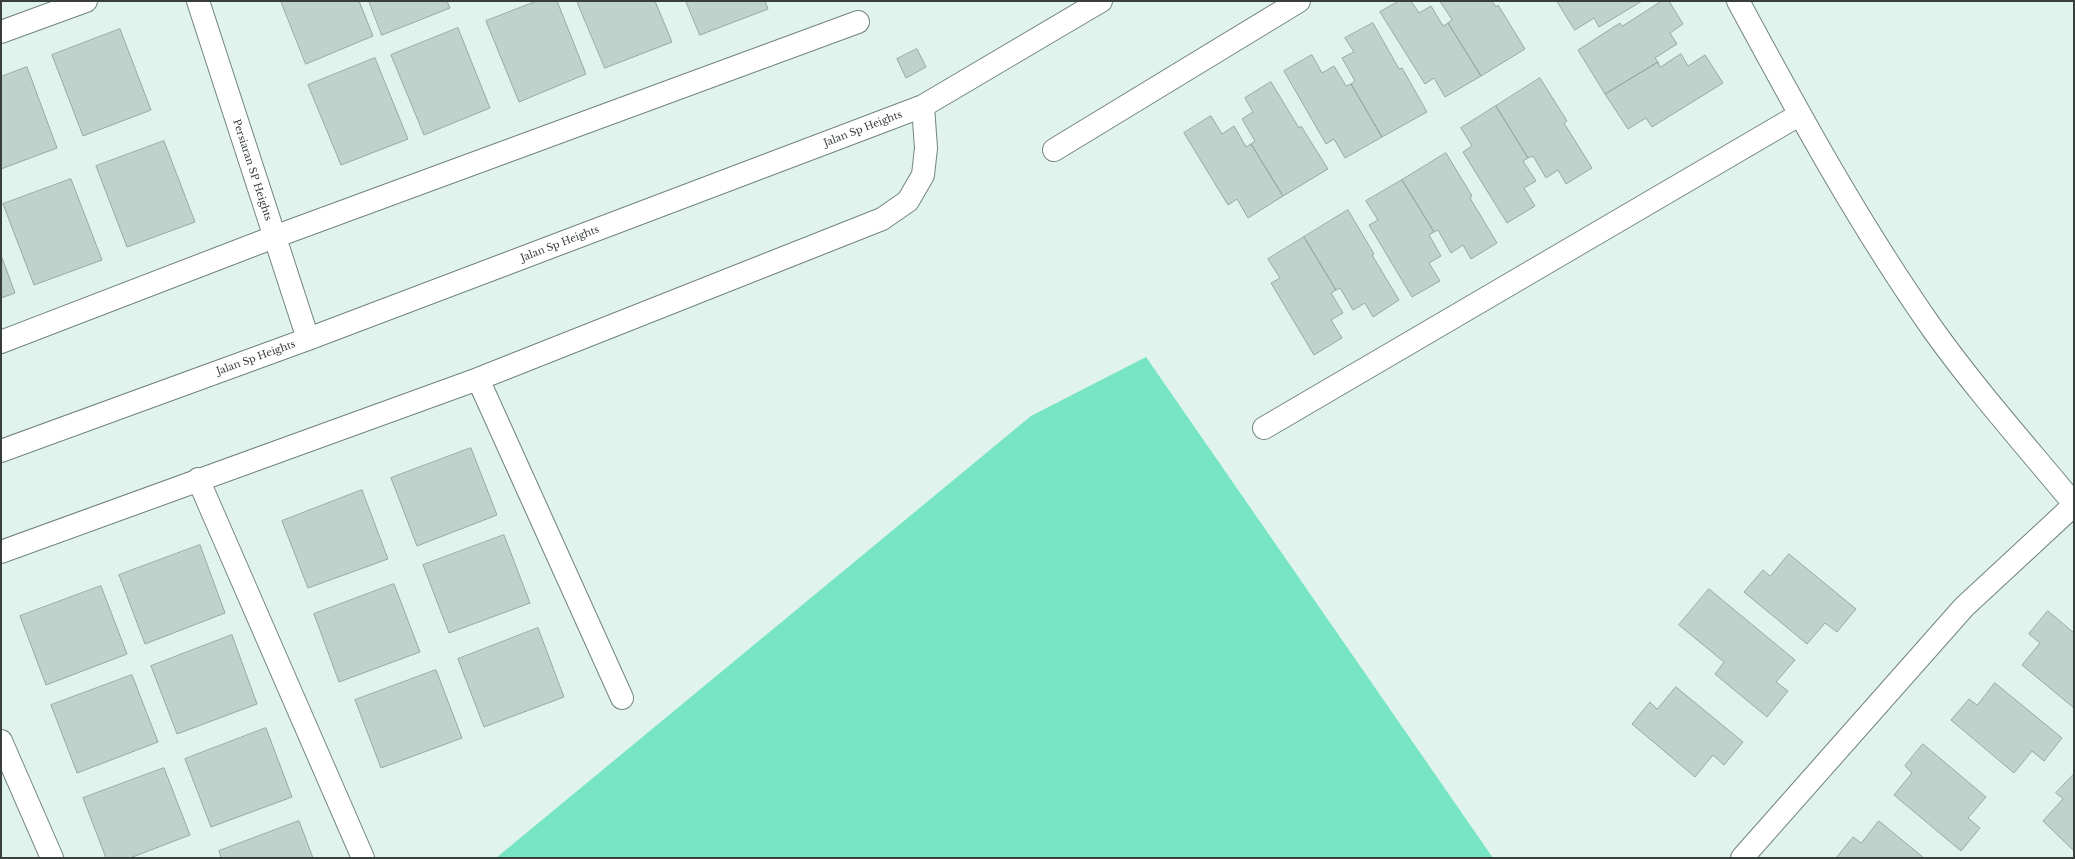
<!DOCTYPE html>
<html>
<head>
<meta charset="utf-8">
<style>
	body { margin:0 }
	#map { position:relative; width:2075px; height:859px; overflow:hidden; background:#e0f3ec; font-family:"Libre Baskerville",serif }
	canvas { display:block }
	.frame { position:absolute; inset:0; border:2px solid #373e3c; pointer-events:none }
</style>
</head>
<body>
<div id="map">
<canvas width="2075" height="859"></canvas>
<div class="frame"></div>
</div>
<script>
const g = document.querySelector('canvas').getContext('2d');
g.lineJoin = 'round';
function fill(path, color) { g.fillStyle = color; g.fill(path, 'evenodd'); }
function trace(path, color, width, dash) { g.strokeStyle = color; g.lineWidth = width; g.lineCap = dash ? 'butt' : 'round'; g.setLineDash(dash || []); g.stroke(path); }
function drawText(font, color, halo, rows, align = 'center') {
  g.font = font + ' "Libre Baskerville",serif'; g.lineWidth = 3; g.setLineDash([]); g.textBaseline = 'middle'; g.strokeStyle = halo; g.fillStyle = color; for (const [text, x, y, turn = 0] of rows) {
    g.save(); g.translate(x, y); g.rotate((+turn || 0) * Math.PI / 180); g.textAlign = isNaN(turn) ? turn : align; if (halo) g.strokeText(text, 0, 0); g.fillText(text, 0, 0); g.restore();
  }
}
const green = new Path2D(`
	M1146,357l347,501h-997l535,-442z`);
const building = new Path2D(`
	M281,1h78l14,35 -67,28z
	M369,1h78l3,7 -68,27z
	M537,1h20l29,73 -67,28 -33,-81z
	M577,1h78l17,41 -67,26z
	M686,1h79l3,8 -68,26z
	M1399,1h12l8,12 12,-7 12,20 5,-3 33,53 -36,21 -11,-19 -9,6 -45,-72z
	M1440,1h52l4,6 2,-2 27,44 -44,27 -33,-53 4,-3z
	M1557,1h85l-43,26 -5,-9 -19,12z
	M1662,1h7l14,23 -13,9 7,11 -22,14 3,4 -53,32 -27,-44 42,-27 2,3z
	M1373,23l26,46 3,-1 25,44 -45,25 -31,-53 4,-3 -13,-23 12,-6 -9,-14z
	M458,28l32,80 -66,27 -33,-80z
	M120,29l31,81 -68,26 -31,-81z
	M917,49l9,18 -20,11 -9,-19z
	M1681,54l7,12 17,-11 18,28 -71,44 -6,-9 -18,11 -23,-35 53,-32 2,5z
	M1312,55l10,18 12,-7 12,20 5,-2 31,53 -37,21 -11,-19 -8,5 -42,-73z
	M375,58l33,81 -67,26 -33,-80z
	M27,67l30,81 -56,21v-92z
	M1540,78l27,43 -3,2 28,45 -26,16 -8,-14 -12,8 -13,-22 -5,2 -32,-52z
	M1271,82l28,46 2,-2 27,43 -45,27 -32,-52 4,-3 -13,-22 11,-7 -8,-14z
	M1496,106l32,52 -5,3 13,20 -12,7 11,18 -28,17 -44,-71 9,-6 -11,-18z
	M1211,116l11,18 12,-8 12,21 5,-3 32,52 -35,22 -11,-19 -9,6 -44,-72z
	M164,141l31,81 -68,25 -31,-81z
	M1446,153l26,43 -2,2 27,45 -26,16 -8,-14 -12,8 -13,-23 -4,2 -32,-52z
	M71,179l31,81 -68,25 -31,-81z
	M1402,180l32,52 -5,3 12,21 -12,7 11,18 -28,16 -43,-72 9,-5 -12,-19z
	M1348,210l26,44 -2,1 27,45 -26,17 -8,-14 -12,7 -13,-22 -4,2 -32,-53z
	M1304,237l32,53 -5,3 12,20 -12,7 11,18 -28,17 -43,-72 9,-5 -12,-19z
	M1,255l14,38 -14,5z
	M471,448l26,67 -80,31 -26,-68z
	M362,490l26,69 -80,29 -26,-67z
	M504,535l26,68 -81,30 -26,-68z
	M200,545l25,68 -80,31 -26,-69z
	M1789,554l67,55 -19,23 -12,-9 -18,21 -63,-52 19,-22 7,6z
	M394,584l26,68 -81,30 -25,-68z
	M101,586l26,68 -81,31 -26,-69z
	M1709,589l86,71 -19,22 12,9 -21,26 -52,-43 9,-12 -45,-37z
	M2048,611l26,22v75l-52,-43 18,-22 -11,-9z
	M538,628l26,69 -80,30 -26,-68z
	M232,635l25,69 -80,30 -26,-68z
	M436,670l26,68 -81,30 -26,-68z
	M132,675l26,67 -81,31 -26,-68z
	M1995,683l67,55 -18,23 -12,-10 -18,22 -63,-53 18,-21 8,6z
	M1676,687l67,55 -19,23 -11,-10 -18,22 -63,-53 18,-22 7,7z
	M266,728l26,69 -81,30 -26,-68z
	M1923,744l63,53 -18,21 12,10 -19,23 -67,-56 18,-22 -7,-7z
	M164,768l26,67 -60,23h-24l-23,-60z
	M2074,774v77l-31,-30 20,-22 -7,-6z
	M299,821l14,37h-92l-2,-7z
	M1879,821l45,37h-88l17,-21 8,6z`);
const minor = new Path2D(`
	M198,1l110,338
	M1738,1c61,113 122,225 196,330 43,60 93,116 140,173
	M1,32l85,-31
	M1054,150l245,-149
	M1,342l273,-105 584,-215
	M478,379l144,319
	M1264,428l535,-313
	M1,451l307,-112 615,-233 178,-105
	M198,479l165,379
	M1,552l477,-173 404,-160 26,-18 15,-26 3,-27 -3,-42
	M1,741l51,117
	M1742,858l222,-251 110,-102`);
const streetNames = [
	["Jalan Sp Heights",863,129,-21],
	["Persiaran SP Heights",252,170,72],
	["Jalan Sp Heights",560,244,-21],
	["Jalan Sp Heights",256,358,-20]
];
fill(green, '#77e5c3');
fill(building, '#bfd2cb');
trace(building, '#97a9a3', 1);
trace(minor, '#72847d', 24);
trace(minor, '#fff', 22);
drawText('10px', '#373e3c', '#fff', streetNames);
</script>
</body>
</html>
